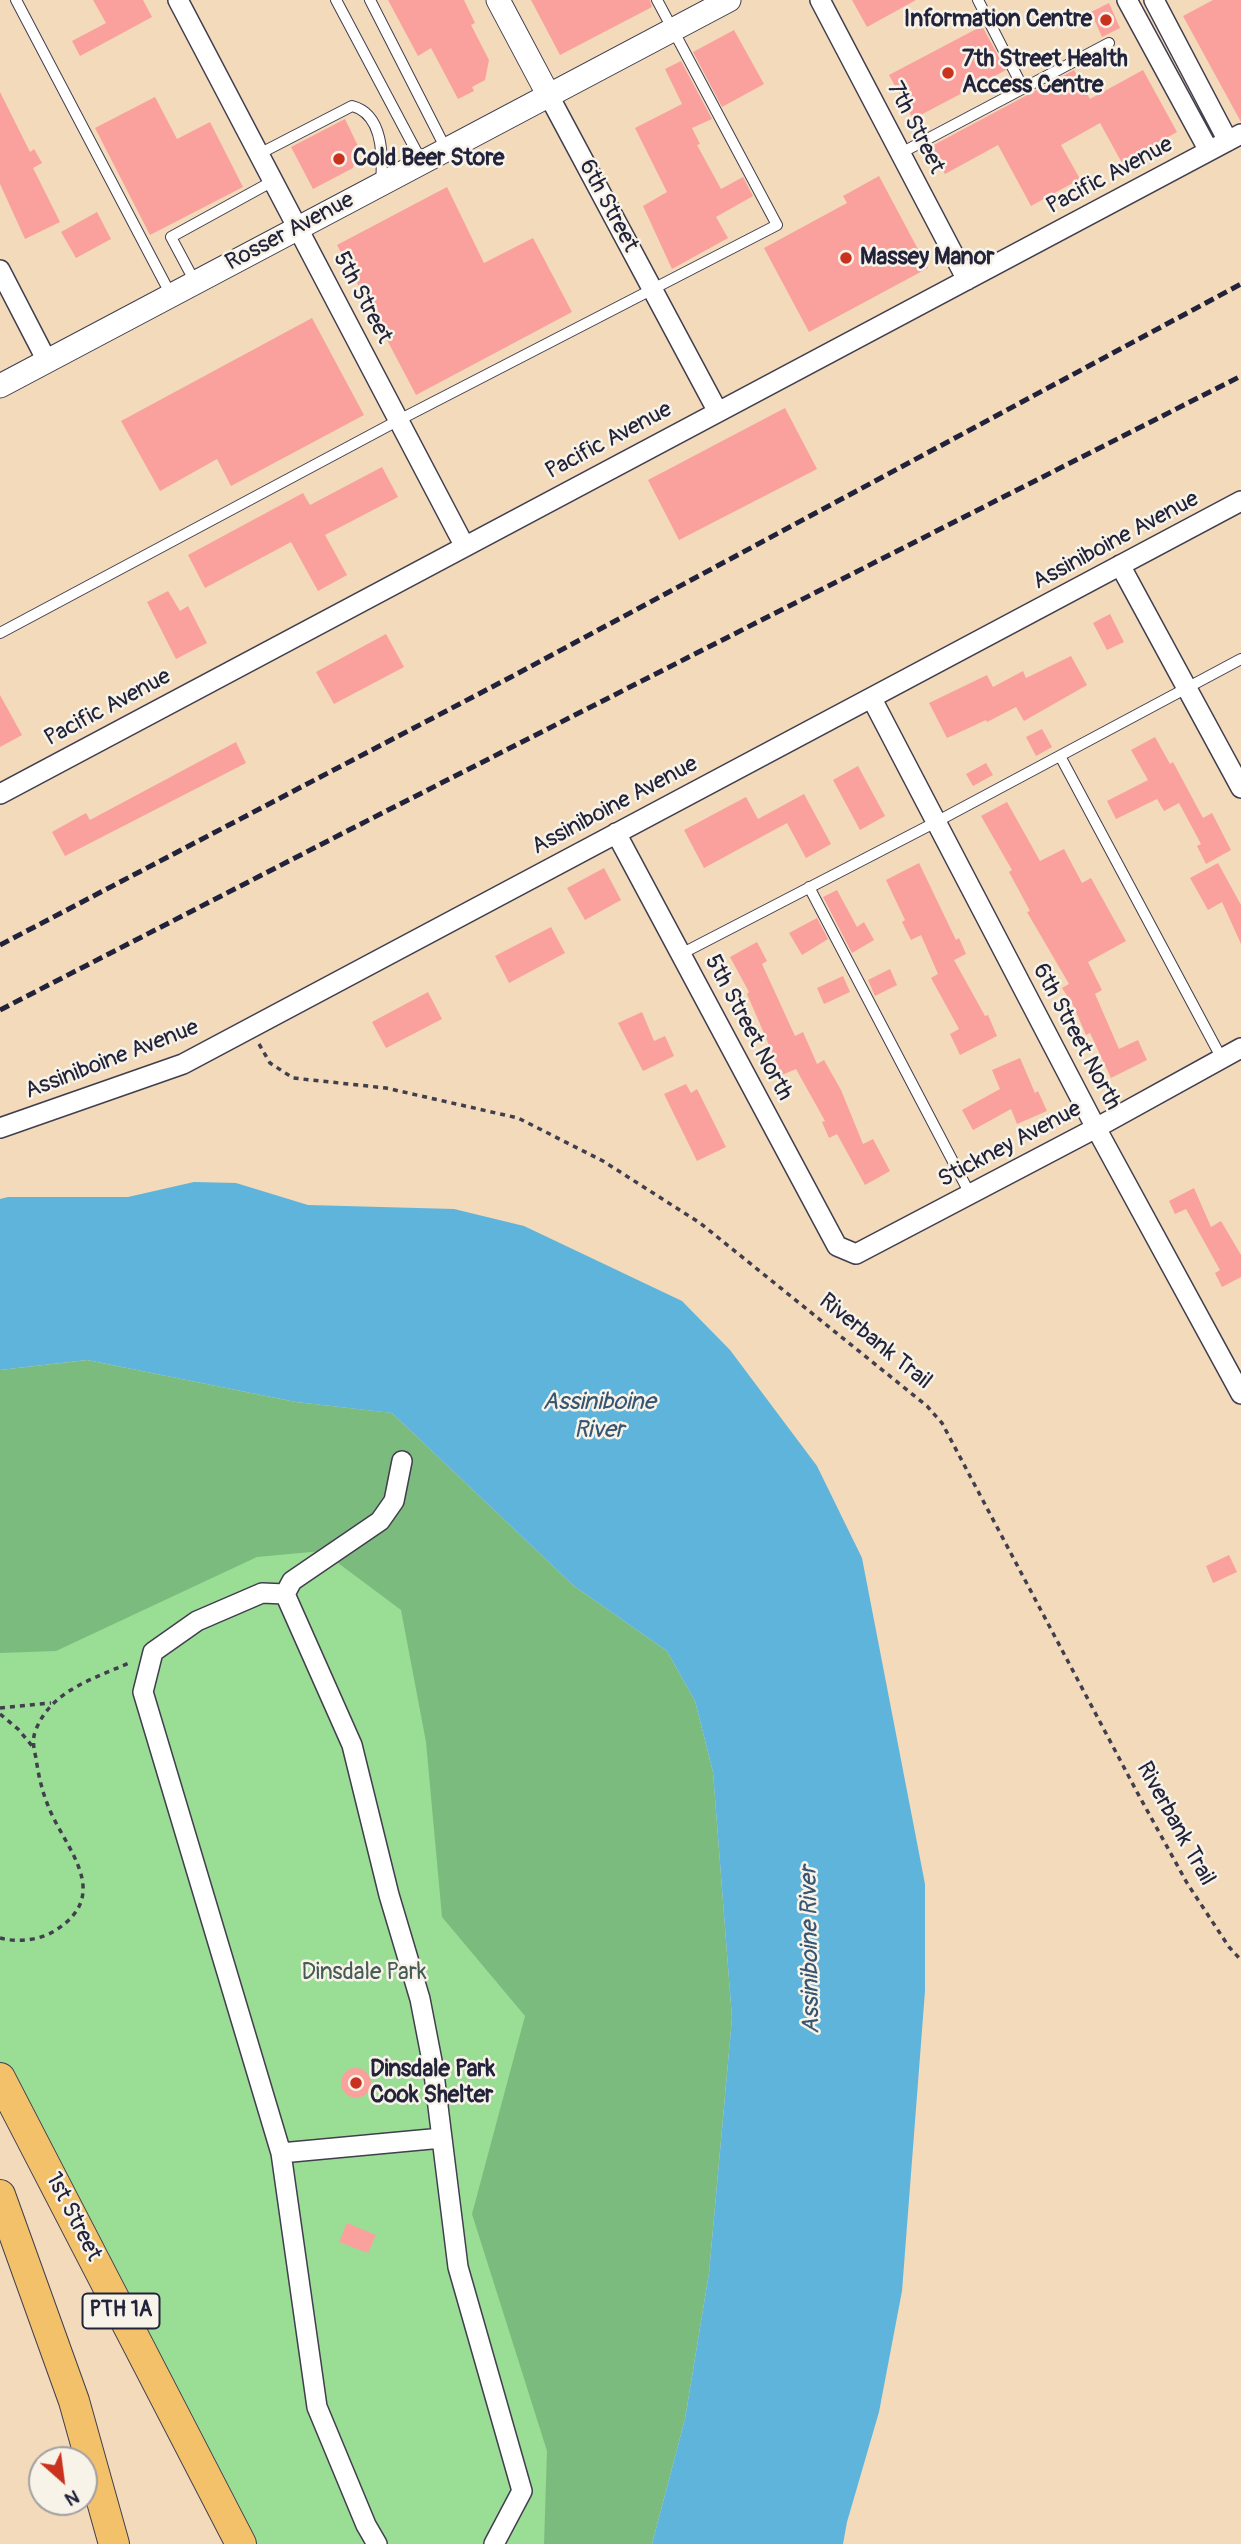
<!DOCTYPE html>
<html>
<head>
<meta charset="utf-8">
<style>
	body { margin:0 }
	#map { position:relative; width:1241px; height:2544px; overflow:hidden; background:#f2daba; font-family:Pangolin,sans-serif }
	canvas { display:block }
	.north { position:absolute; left:28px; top:2446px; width:70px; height:70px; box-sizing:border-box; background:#f7f3e8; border:2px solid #a29fa3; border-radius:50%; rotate:152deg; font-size:19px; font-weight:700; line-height:28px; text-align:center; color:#22223b }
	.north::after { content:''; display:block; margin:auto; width:24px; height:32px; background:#c8321e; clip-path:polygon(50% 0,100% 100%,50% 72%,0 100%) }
</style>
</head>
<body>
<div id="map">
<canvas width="1241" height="2544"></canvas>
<div class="north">N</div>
</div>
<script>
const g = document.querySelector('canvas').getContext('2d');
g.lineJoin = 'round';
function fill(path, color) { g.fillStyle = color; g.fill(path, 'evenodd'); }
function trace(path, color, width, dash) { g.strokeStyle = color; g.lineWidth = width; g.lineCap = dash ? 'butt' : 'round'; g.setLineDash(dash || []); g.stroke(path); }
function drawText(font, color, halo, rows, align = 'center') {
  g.font = font + ' Pangolin,sans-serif'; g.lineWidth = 5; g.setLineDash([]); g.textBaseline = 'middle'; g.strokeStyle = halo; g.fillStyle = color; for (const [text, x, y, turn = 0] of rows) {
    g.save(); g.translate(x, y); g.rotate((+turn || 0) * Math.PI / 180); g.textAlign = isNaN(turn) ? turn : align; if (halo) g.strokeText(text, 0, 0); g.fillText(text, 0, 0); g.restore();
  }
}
const green = new Path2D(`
	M0,1370l392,43 260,1131h-401l-251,-478z`);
const forest = new Path2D(`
	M87,1360l209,42 96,11 182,173 93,65 28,50 18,71 19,246 -23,255 -24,146 -33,125h-108l3,-93 -75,-237 53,-198 -83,-99 -16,-175 -25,-132 -79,-59 -65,6 -201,94 -56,2v-283z`);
const water = new Path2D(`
	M194,1182l42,1 72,22 146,4 70,17 158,75 48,49 87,116 45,92 63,326v107l-23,300 -23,121 -32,110 -4,22h-191l33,-125 24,-146 23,-255 -19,-246 -18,-71 -28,-50 -93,-65 -182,-173 -96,-11 -209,-42 -87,10v-171l8,-2h120z`);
const building = new Path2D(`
	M93,0h50l9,17 -72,39 -8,-15 34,-18z
	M388,0h76l11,23 -4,2 18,35 -4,20 -13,7 2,4 -16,8 -27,-51 -13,8z
	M531,0h119l2,7 -92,48z
	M852,0h64l-49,27z
	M1213,0h28v122l-58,-106z
	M1109,3l11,25 -18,9 -11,-25z
	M982,26l24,44 -93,49 -24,-44z
	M734,30l30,54 -42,23 -29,-55z
	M681,61l31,58 -20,9 8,16 -3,1 24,44 22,-12 10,19 -37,21 12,21 -56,31 -29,-63 24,-14 -32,-64 47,-24 -17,-35z
	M1074,70l16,29 53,-29 34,62 -55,31 -22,-40 -39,22 19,34 -49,27 -33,-61 -53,29 -15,-27z
	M0,92l30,60 4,-3 8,14 -9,5 27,54 -35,17 -25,-55z
	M155,97l22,42 33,-17 33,65 -93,48 -55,-107z
	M345,119l13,27 -5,22 -40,21 -22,-42z
	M879,176l49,92 -119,64 -45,-84 83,-45 -4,-7z
	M447,187l37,76 49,-25 39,74 -156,83 -79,-150z
	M97,212l14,27 -35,19 -15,-26z
	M312,318l52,97 -133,71 -14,-27 -57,32 -39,-70z
	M785,408l32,61 -138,71 -31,-60z
	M382,467l16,30 -73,38 22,40 -29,16 -27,-49 -86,46 -17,-33 115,-62 7,12z
	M168,591l12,20 8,-5 19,37 -31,16 -29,-57z
	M1110,614l14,28 -17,8 -14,-27z
	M386,634l18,33 -70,37 -18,-32z
	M1071,656l16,29 -63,36 -8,-14 -29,15 -1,-2 -39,18 -18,-35 58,-28 6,12 30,-16 3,7z
	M0,695l22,40 -22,12z
	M1042,729l10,18 -16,9 -10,-19z
	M1155,737l15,27 3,-2 30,56 9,-5 19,37 -25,14 -9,-18 4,-2 -22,-41 -15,8 -7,-12 -41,20 -9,-18 41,-21 -17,-30z
	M236,742l10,21 -181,93 -13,-24 34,-19 4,7z
	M986,763l7,12 -20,11 -7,-12z
	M858,766l27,50 -25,14 -27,-50z
	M804,794l27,50 -25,14 -19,-35 -83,45 -20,-38 62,-33 12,22z
	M1007,802l33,59 24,-12 18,34 9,-5 35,63 -38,21 14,28 -7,4 24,55 19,-9 9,20 -36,18 -21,-45 -4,2 -13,-30 -11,-17 7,-4 -42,-72 3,-1 -21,-39 3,-2 -31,-54z
	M919,863l37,77 3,-2 7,16 -12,6 31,56 3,-1 9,21 -37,19 -10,-21 9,-5 -28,-51 7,-4 -17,-39 -10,5 -9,-18 3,-2 -19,-40z
	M1218,863l23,42v39l-19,-42 -14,8 -18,-32z
	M604,868l17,32 -36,20 -18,-32z
	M837,890l20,37 7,-5 10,18 -22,13 -29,-56z
	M817,918l11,21 -26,16 -13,-22z
	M551,927l14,26 -56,30 -14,-27z
	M757,942l10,19 -5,3 33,72 8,-4 14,32 7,-4 17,30 22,54 10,-5 17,32 -25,14 -28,-51 -8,4 -7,-16 3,-1 -29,-52 -14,6 -35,-81 2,-2 -19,-35z
	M890,969l7,16 -22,11 -7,-16z
	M843,976l7,16 -26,12 -7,-16z
	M428,992l14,27 -56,29 -14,-26z
	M642,1012l12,29 11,-5 9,20 -31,15 -25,-48z
	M1020,1058l15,35 3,-2 9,20 -30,13 -6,-15 -38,21 -11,-20 38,-21 -8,-19z
	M686,1084l5,9 6,-4 29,58 -29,14 -33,-67z
	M1194,1188l17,39 10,-6 20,34v22l-19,10 -7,-14 5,-3 -34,-61 -11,5 -6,-13z
	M1229,1555l8,17 -24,11 -7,-17z
	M341 2083a15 15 0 1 1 30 0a15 15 0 1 1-30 0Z
	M347,2223l29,12 -8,18 -29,-11z`);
const path = new Path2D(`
	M259,1044l11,19 23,15 93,10 132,30 85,43 97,62 227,183 15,17 195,369 50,91 42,64 12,13
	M0,1708l51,-5
	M0,1714l18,15 15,18
	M0,1938c18,5 41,2 56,-8 51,-33 18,-72 -2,-111 -10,-20 -15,-39 -18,-61 -2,-9 -4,-17 -1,-26 15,-42 59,-53 96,-70`);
const service = new Path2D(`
	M16,0l155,295
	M336,0l86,162
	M370,0l76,149
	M978,0l45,88
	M901,153l208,-110
	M259,154l93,-48c32,8 31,52 29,77
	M195,282l-24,-45 102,-56
	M0,633l399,-213 378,-195 -120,-225
	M1060,756l162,303
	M809,887l161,307
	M681,954l255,-132 305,-163`);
const minor = new Path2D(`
	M178,0l286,545
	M820,0l147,280
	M1127,0l82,151
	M1154,0l74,141
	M549,96l169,316
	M0,270l47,91
	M1120,565l121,223
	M872,699l224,429 145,266
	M0,794l1241,-660
	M616,833l221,413 19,8 240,-126 145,-80
	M0,1128l183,-64 1058,-563
	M285,1594l7,-13 88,-60 14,-20 8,-40
	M281,2153l161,-15
	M377,2544l-11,-19 -49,-118 -36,-254 -138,-461 10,-40 44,-31 65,-28 23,1 67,151 37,150 31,104 13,67 25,201 64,224 -28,53`);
const tertiary = new Path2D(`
	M498,0l51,96
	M0,386l729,-386`);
const primary = new Path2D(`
	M0,2078l241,466
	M0,2195l74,206 40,143`);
const rail = new Path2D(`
	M0,945l511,-268 730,-393
	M0,1010l351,-181 890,-453`);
const markers = [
	[1106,20,7,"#c8321e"],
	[948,73,7,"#c8321e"],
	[339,159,7,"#c8321e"],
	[846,258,7,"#c8321e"],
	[356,2083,7,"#c8321e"]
];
const shields = [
	[121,2311,77]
];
const shieldNames = [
	["PTH 1A",121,2311]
];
const poiNames = [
	["Information Centre",1092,20,"right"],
	["7th Street Health",962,60],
	["Access Centre",962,86],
	["Cold Beer Store",353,159],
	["Massey Manor",860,258],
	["Dinsdale Park",370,2070],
	["Cook Shelter",370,2096]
];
const streetNames = [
	["7th Street",915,128,63],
	["Pacific Avenue",1110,176,-28],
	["6th Street",608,206,62],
	["Rosser Avenue",290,232,-28],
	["5th Street",362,298,62],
	["Pacific Avenue",609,441,-28],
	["Assiniboine Avenue",1116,541,-28],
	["Pacific Avenue",108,708,-28],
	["Assiniboine Avenue",615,806,-28],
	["5th Street North",748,1028,62],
	["6th Street North",1076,1037,62],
	["Assiniboine Avenue",112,1060,-21],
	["Stickney Avenue",1010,1145,-28],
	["Riverbank Trail",875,1342,39],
	["Riverbank Trail",1175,1824,61],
	["1st Street",73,2217,63]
];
const parkNames = [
	["Dinsdale Park",364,1973]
];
const waterNames = [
	["Assiniboine",599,1403],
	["River",599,1431],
	["Assiniboine River",811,1950,-91]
];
fill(green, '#9add94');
fill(forest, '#7bbc7e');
fill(water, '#5fb4db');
fill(building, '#faa19e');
trace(service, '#413e4e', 12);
trace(minor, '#413e4e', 22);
trace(tertiary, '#413e4e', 25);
trace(primary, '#413e4e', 32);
trace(path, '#413e4e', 3.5, [5, 5]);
trace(service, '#fff', 10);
trace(minor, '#fff', 19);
trace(tertiary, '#fff', 23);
trace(primary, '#f4c16b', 30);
trace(rail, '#22223b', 5, [10, 5]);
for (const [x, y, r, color] of markers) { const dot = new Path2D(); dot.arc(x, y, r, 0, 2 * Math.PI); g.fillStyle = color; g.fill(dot); trace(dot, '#f7f3e8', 2.5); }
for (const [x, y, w] of shields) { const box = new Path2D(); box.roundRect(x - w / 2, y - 17.5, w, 35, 5); g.fillStyle = '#f7f3e8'; g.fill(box); trace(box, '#22223b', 2); }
drawText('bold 21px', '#22223b', null, shieldNames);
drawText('bold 23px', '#22223b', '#f7f3e8', poiNames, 'left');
drawText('23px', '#22223b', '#f7f3e8', streetNames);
drawText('23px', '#465a56', '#f7f3e8', parkNames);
drawText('italic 24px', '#375573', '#f7f3e8', waterNames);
</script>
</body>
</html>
